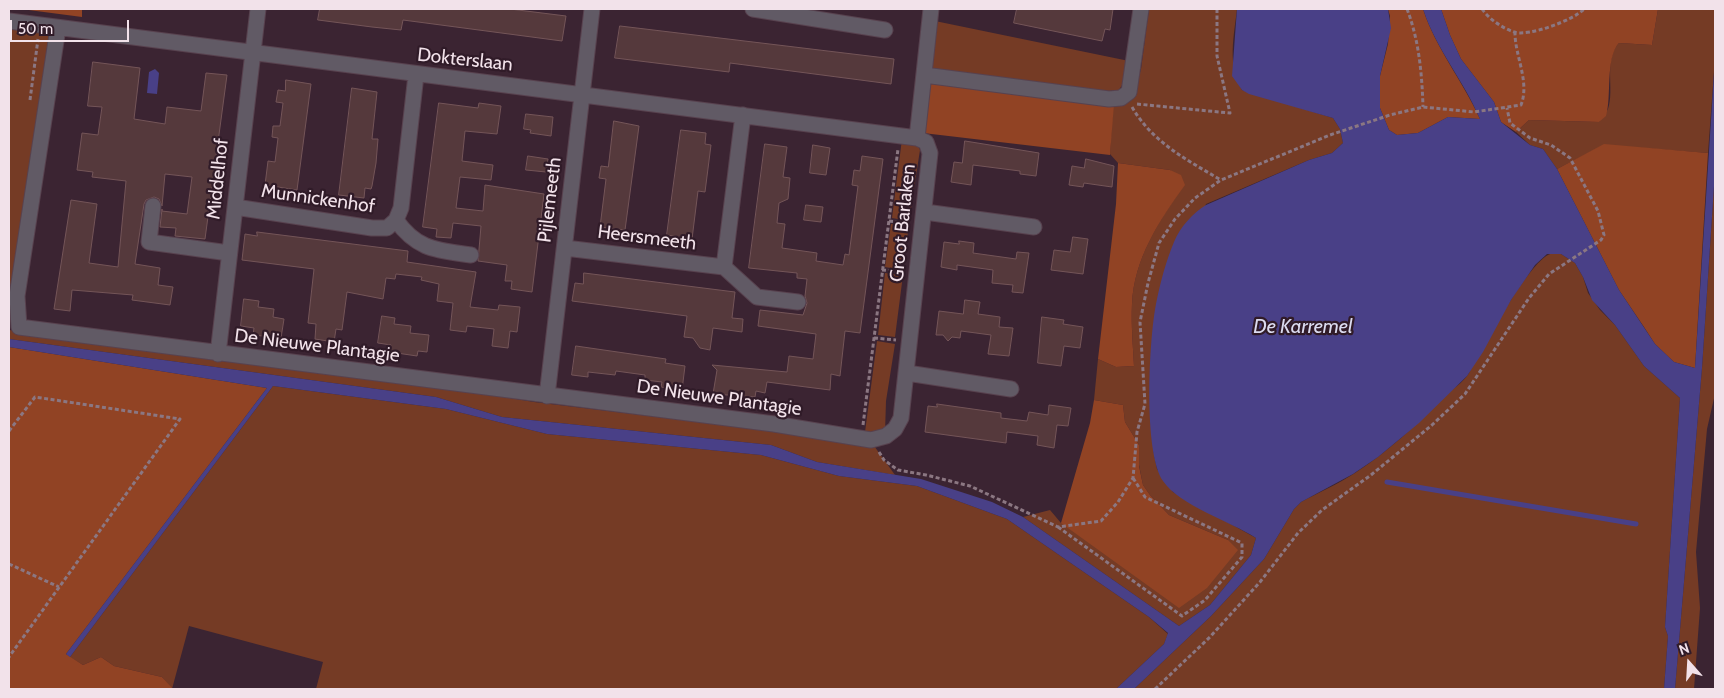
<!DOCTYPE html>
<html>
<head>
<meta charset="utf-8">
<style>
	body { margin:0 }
	#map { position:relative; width:1724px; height:698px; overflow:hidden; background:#3b2432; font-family:Cabin,sans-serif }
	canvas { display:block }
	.frame { position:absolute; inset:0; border:10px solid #f2e2ea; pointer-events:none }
	.north { position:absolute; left:1664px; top:638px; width:50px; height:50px; -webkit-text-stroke:4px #301b28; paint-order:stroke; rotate:341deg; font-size:14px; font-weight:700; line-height:20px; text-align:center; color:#f2e2ea }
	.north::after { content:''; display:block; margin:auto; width:18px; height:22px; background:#f2e2ea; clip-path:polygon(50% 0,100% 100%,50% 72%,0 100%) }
	.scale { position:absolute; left:10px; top:20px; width:119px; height:22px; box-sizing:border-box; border:2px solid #f2e2ea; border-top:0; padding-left:6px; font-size:15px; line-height:18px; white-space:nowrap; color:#f2e2ea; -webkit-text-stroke:4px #301b28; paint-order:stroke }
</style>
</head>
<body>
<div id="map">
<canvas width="1724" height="698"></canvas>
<div class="frame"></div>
<div class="north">N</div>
<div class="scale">50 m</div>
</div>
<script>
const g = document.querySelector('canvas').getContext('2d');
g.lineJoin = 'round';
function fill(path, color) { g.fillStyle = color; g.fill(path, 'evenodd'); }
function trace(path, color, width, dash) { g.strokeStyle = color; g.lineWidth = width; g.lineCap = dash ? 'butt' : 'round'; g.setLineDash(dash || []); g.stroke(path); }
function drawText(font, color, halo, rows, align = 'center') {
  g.font = font + ' Cabin,sans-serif'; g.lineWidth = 4.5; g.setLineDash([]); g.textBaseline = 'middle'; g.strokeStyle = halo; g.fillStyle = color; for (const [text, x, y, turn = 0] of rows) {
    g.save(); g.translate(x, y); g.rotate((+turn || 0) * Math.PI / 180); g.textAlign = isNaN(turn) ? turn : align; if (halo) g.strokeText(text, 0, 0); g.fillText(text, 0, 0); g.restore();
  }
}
const green = new Path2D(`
	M1149,9h88c-3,27 -10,56 5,81l91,28 7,11 3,14 -11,10 -23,7 -103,44 -54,136 -1,78 3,36 3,15 16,23 83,46 -5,17 -41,50 -31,21 -156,-109 27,-7 11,13 167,17 -59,-25 -19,-20 -7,-10 -4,-20v-20l-14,-23 -2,-17 -29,-5 4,-41 18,8 18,-1c-1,-20 -3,-42 -2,-62 2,-45 27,-83 52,-119l-14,-15 -52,-7 -8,-9 3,-50 20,-6 8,-29z
	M1658,9h57v49l-7,95 -104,-8 -47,24 -14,-20 -13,-4 -14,-13 13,-12 70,2c3,-4 7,-9 9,-13 7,-20 -5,-49 11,-66l33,2z
	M935,21l194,40 -2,16 -8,13 -11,1 -177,-21z
	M9,27l40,6 -40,297 411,53 114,19 338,41 23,32 -78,-13 -46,-17 -269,-28 -66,-20 -427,-58z
	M902,139l14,3 4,8 -11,71 -17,-3z
	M1715,171v223l-8,35 -11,123 4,56 -6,81h-19l27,-321z
	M891,224l18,2 -7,44 -17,-3z
	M1553,253l8,1 14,9 8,14 5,16 12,17 15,15 29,41 36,32 -15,229 3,9 -4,53h-530l77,-73 53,-57 30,-50 7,-7c17,-9 37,-18 54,-29 33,-21 61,-48 89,-76 8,-8 19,-14 25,-24 13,-23 61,-116 84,-120z
	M885,273l18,2 -8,62 -17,-2z
	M877,341l18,3 -9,57 -1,32 -20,-1z
	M273,386l173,23 101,25 214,21 78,21 78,10 90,33 142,98 19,17 -4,10 -48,45h-800l7,-27 -134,-36 -17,63 -10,-12 -48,-11 -13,-9 -18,8 -13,-8z`);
const forest = new Path2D(`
	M21,9h61v8z
	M1388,9h35c13,40 40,72 57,110l-32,-2 -30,16 -21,2 -8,-5 -9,-22v-32l8,-32 2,-28z
	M1441,9h217l-6,36 -33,-2c-14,15 -7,54 -13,73l-7,6 -70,-2 -13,12 -15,-10 -7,-20 -33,-43 -11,-24z
	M930,81l184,23 -4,51 -187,-22z
	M1604,144l104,9 -13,215 -21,-6 -19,-18 -11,-17 -25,-37 -62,-121z
	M1118,163l52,7 11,5 4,10c-26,36 -51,74 -53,119 -1,21 1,42 2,62l-18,1 -18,-8 18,-155z
	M9,347l258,41 -201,266 17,11 18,-8 13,9 48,11 11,12h-164z
	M1094,400l29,5 2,17 14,23v21l4,19 7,10 19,20 59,25 10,10 -31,38 -28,20 -118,-85 29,-100z`);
const water = new Path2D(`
	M1237,9h151l3,19 -11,48v32l9,22 8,5 21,-2 30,-16 32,2c-17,-40 -43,-68 -57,-110h18l9,26 11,24 33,43 7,20 29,23 13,4 14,20 62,121 36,54 19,18 21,6 20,-310v113l-13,197 -27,321h-11l4,-53 -3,-9 15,-229 -36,-32 -29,-41 -23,-25 -9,-23 -8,-14 -14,-9h-14l-12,11 -24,35 -28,52 -16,24 -48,47 -41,34 -25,17 -52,28 -7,7 -30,50 -53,57 -77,73h-18l48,-45 4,-11 -19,-16 -142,-98 -90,-33 -78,-10 -78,-21 -214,-21 -101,-25 -173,-23 -203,271 -4,-3 201,-266 -258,-41v-8l427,58 66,20 269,28 46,17 104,17 71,23 31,15 156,109 31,-21 41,-50 5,-17c-26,-17 -76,-32 -93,-57 -20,-29 -14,-142 -7,-177 4,-21 10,-43 18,-62 6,-15 19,-29 32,-37l103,-45 23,-7 11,-10 -3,-14 -7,-11 -84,-24 -7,-4 -10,-14z
	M155,69l4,4 -2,21 -10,-1 2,-21z`);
const stream = new Path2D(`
	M1387,482l249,42`);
const building = new Path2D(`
	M320,9h190l56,7 -4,25 -159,-21 -2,10 -29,-3 -54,-7z
	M1017,9h96l-3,21 -5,-1 -3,12 -88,-18z
	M620,26l274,33 -3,25 -161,-21 -1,9 -114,-14z
	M93,62l47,6 -6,51 31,5 2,-17 34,4 5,-38 21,2 -22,164 -30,-3 1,-8 -16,-1 2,-18v2l25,3 5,-37 -27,-3 -3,32 -3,-7 -5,-2 -8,3 -2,4 -9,60 25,4 -2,17 15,2 -3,18 -38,-5 1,-5 -61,-5 -2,21 -16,-2 17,-109 26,4 -8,59 29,4 8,-86 -34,-4 1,-5 -16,-2 5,-37 16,2 4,-28 -14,-1z
	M286,80l25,4 -14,106 -32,-5 3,-24 7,1 3,-24 -6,-1 1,-11h7l3,-23 -7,-1 2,-12 7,1z
	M352,88l25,4 -5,47h6l-2,24 -4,23 -1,3 -6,-1 -1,10 -25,-3z
	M439,103l39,5 1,-5 22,3 -4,28 -32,-3 -3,30 31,4 -2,15 -31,-3 -4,31 27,3 2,-26 59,9 -12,98 -21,-3 1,-8h-7l2,-16 -29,-4 3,-35 -28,-3 -2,15 -15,-1 1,-8 -14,-2z
	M526,114l27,3 -2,19 -21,-3 1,-3 -7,-1z
	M614,121l25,5 -14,104 -25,-3 6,-48 -7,-1 2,-12 7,1z
	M681,130l25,3 -1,11 6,1 -6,47 -7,-1 -6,48 -25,-4z
	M965,141l74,12 -3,23 -16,-2v-3l-47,-6 -2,20 -20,-3 3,-20 8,1z
	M765,144l22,3 -4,30 7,1 -2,21 -9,4 -2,20 8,1 -3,24 35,5 -1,8 27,4 2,-11 4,1 9,-69 -6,-1 2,-15 6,1 2,-15 21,3 -23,174 -15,-2 -5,45 -9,-2 -1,16 -63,-8 -2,11 -9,-2 -1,6 -42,-3 4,-24 -5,-5 75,7 2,-16 24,3 3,-25 -58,-8 2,-16 43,5 4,-12 -2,-7 2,-17 -10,-1v-5l-48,-5z
	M813,145l17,3 -4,27 -16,-2z
	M528,156l20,3 -2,13 -20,-2z
	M1086,159l28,7 -2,21 -28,-4 -1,4 -14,-2 3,-19 12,2z
	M806,205l17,2 -2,15 -17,-2z
	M257,232l151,19 -1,11 69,10 -6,35 28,3 1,-5 21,2 -3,25 -7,-1 -2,17 -16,-2 2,-17 -27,-3 -1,6 -16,-2 3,-27 -16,-2 2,-17 -18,-4 1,-3 -26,-3 -1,5 -9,-1 -3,21 -36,-7 -5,38 -6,-1 -2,13 -19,-3 1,-15 -8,-1 6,-54 -72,-9 3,-26 12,2z
	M1073,237l15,2 -5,35 -32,-4 3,-20 16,2z
	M959,241l15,2 -1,10 43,6 1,-7 12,1 -6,40 -11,-1 1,-7 -21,-2 1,-13 -36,-5v5l-16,-3 3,-25 15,2z
	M584,273l151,19 -3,26 11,1 -1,13 -29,-4 -3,22 -10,-2 -7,-10 -9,-1 3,-21 -115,-15 3,-18 8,1z
	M244,299l15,2 -1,6 16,2 -1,8 11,2 -3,19 -28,-3 1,-7 -13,-2z
	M965,300l15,2 -2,12 22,3 -1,10 14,1 -4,28 -21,-2 3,-19 -30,-4 -1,7 -8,-1 -4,4 -5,-6h-7l3,-24 24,3z
	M382,316l13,2 -1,6 17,2 -1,7 19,2 -2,17 -9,-1 -1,5 -27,-4 1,-7 -13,-2z
	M1042,317l22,3 -1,4 20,3 -3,21 -16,-2 -3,20 -23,-3z
	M576,346l90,13 -1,4 20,3 -3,24 -21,-3 1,-5 -17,-2v-5l-29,-4 -1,4 -27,-3v5l-16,-2z
	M937,404l64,9v5l26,3 2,-9 19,3 1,-10 22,3 -3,18 -11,-1 -3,23 -17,-3 1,-9 -31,-4 -1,11 -81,-11 3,-26 9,1z`);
const path = new Path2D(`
	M1407,9c12,31 15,65 16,98
	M1482,9c7,10 20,19 32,23 14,5 60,-12 70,-23
	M30,100l8,-61
	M1137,104l93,9 -13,-57v-47
	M1132,107c20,35 55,53 89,73
	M889,221l19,2
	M882,270l22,2
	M874,338l22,2
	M863,425l35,-276
	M9,431l26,-34 145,22 -171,238
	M879,452l5,8 14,10 28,5 44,11 88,41 43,-6 17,-19 15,-24 4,-46 8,-28 -5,-82 8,-39 11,-40 16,-24 20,-21 26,-18 109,-45 60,-20 33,-8 51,5 47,-7c9,-23 -6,-49 -6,-72
	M1058,527l124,89 23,-16 37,-43v-14l-97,-46 -12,-19
	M9,564l50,23
	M286,689v-1
	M1155,689l55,-52 50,-55 38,-49 24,-23 49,-35 61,-50 33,-31 64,-96 20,-24 52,-34 3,-5 -6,-24 -28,-53 -19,-13 -21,-7 -20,-15 -3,-15`);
const minor = new Path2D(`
	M753,9l132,21
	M9,21l908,117
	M58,28l-41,268 2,31 755,97 97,16 15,-4 9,-7 6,-11 29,-265 -4,-11 -9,-4 14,-129
	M924,75l185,24 12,-1 8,-6 12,-83
	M153,206l-4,36 80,11
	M235,207l137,21h15l9,-8 5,-12 15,-133
	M925,212l109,15
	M396,220c21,30 41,30 75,35
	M565,248l159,19 33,30 41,5
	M724,267l19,-152
	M218,354l40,-345
	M907,373l104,16
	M547,396l45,-387`);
const streetNames = [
	["Dokterslaan",465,60,6],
	["Middelhof",218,179,-84],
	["Munnickenhof",318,199,8],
	["Pijlemeeth",550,200,-83],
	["Groot Barlaken",903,223,-84],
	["Heersmeeth",647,238,7],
	["De Nieuwe Plantagie",317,346,7],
	["De Nieuwe Plantagie",719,398,8]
];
const waterNames = [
	["De Karremel",1303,327]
];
fill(green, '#753b25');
fill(forest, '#914324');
fill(water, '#494087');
trace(stream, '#494087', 5);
fill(building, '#55393c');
trace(building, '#745558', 1);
trace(minor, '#58424f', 17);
trace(path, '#8b7782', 3, [4, 2.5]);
trace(minor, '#615a65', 15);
drawText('19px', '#f2e2ea', '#301b28', streetNames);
drawText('italic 20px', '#dbdbf0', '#301b28', waterNames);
</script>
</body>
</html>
